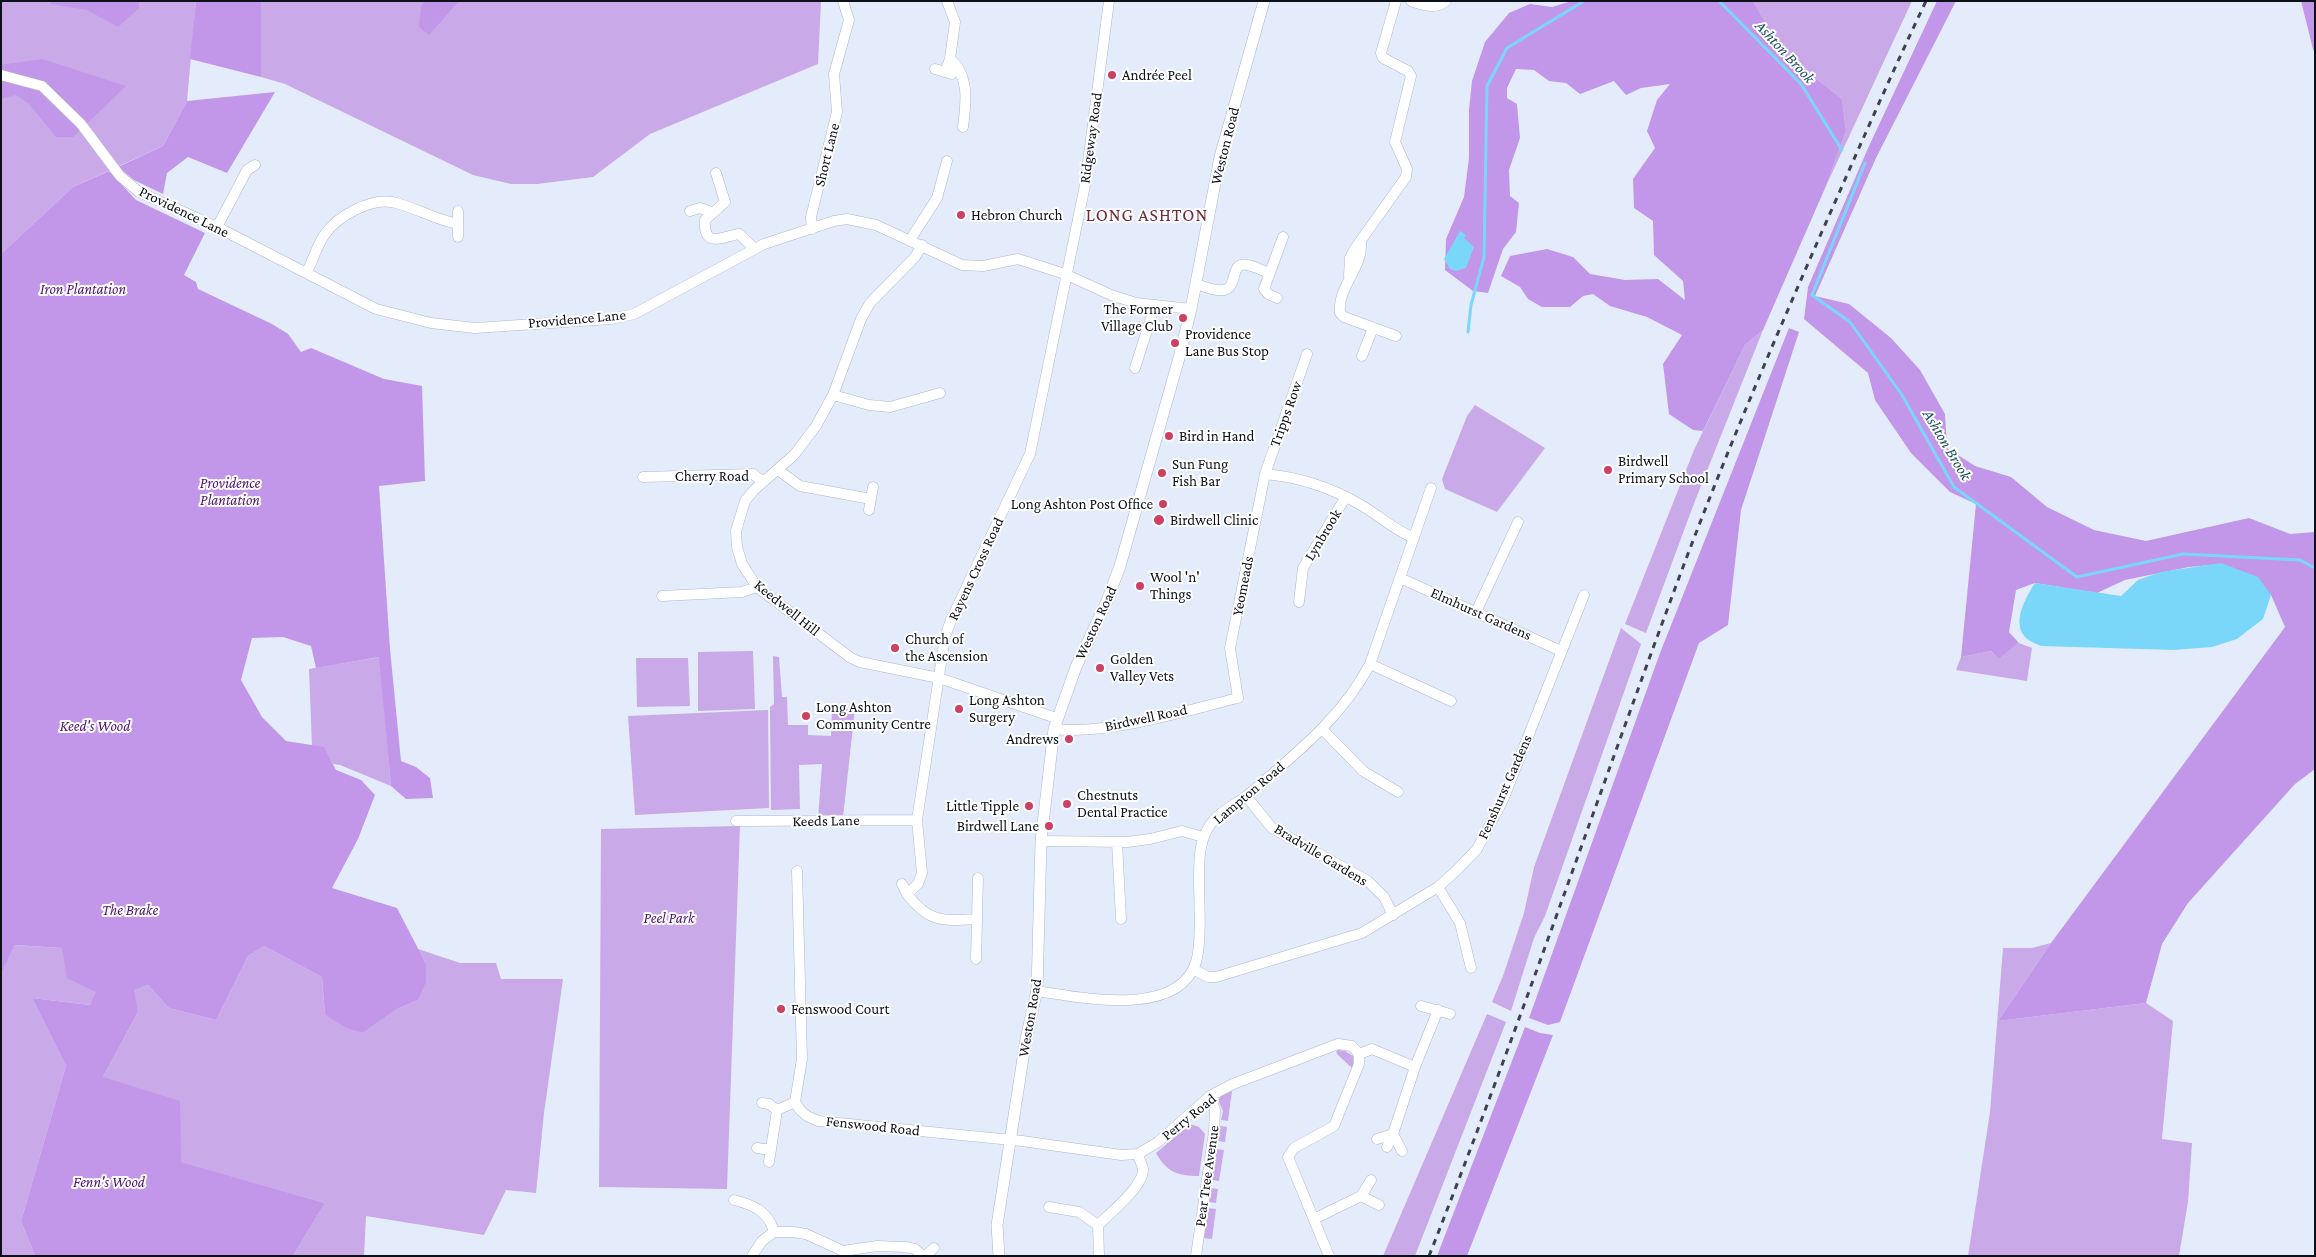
<!DOCTYPE html>
<html>
<head>
<meta charset="utf-8">
<style>
	body { margin:0 }
	#map { position:relative; width:2316px; height:1257px; overflow:hidden; background:#e4ecfc; font-family:"Crimson Pro",serif }
	canvas { display:block }
	.frame { position:absolute; inset:0; border:2px solid #0c1019; pointer-events:none }
</style>
</head>
<body>
<div id="map">
<canvas width="2316" height="1257"></canvas>
<div class="frame"></div>
</div>
<script>
const g = document.querySelector('canvas').getContext('2d');
g.lineJoin = 'round';
function fill(path, color) { g.fillStyle = color; g.fill(path, 'evenodd'); }
function trace(path, color, width, dash) { g.strokeStyle = color; g.lineWidth = width; g.lineCap = dash ? 'butt' : 'round'; g.setLineDash(dash || []); g.stroke(path); }
function drawText(font, color, halo, rows, align = 'center') {
  g.font = font + ' "Crimson Pro",serif'; g.lineWidth = 4; g.setLineDash([]); g.textBaseline = 'middle'; g.strokeStyle = halo; g.fillStyle = color; for (const [text, x, y, turn = 0] of rows) {
    g.save(); g.translate(x, y); g.rotate((+turn || 0) * Math.PI / 180); g.textAlign = isNaN(turn) ? turn : align; if (halo) g.strokeText(text, 0, 0); g.fillText(text, 0, 0); g.restore();
  }
}
const green = new Path2D(`
	M1,1h195l-9,100 -24,45 -90,41 -72,67z
	M261,1h560l-3,63 -168,70 -57,43 -56,7h-26l-38,-9 -188,-91 -24,-7z
	M1753,1h159l-86,185 20,-55 -4,-32 -59,-47z
	M1763,330l-70,176 -47,127 -21,-9 69,-174 51,-105z
	M1475,405l70,43 -48,64 -52,-23 -3,-10 25,-63z
	M1621,628l20,16 -96,272 -11,22 -23,73 -19,-9 11,-26 21,-63 10,-46z
	M2019,643l13,5 -5,33 -71,-11 5,-13 30,-6 8,8z
	M753,651l2,58 -57,2v-59z
	M773,656l6,1 3,40h5l1,28h20v10l23,1 1,-27h23l-12,108 -25,2 4,-55 -23,1 1,44 -29,1 -1,-103 4,-3z
	M380,657l11,129 -51,-21 -7,-1 -9,-16 -12,-2 -3,-77z
	M636,658h52l2,48 -53,1z
	M768,710l1,98 -134,7 -7,-99z
	M740,826l-13,363 -128,-2 2,-358z
	M2051,943l-53,78 148,-18 27,18 -11,118 30,4 -4,59 -9,54h-211l22,-144 13,-164h29z
	M13,945l49,3 35,44 -7,13 -58,-7 34,68 -45,155 14,35h-34v-281z
	M264,946l58,31 3,38 38,18 34,-24 21,-9 8,-36 -8,-15 42,14h36l5,16h62l-19,134 -8,80 -30,-3 -22,45 -118,-19 -2,40h-71l32,-53 -145,-41 -77,-85 35,-65 -5,-22 15,-5 21,23 47,12 32,-64z
	M1487,1014l19,8 -91,234h-32z
	M1338,1050l7,1 8,5v13l-15,-14 -2,-3z
	M1232,1091l-4,30 -7,-1 2,-9 -5,-11 4,-5z
	M1190,1124l9,3 6,7 -6,42c-22,0 -32,-4 -43,-23z
	M1220,1126l7,1 -2,15 -7,-1z
	M1216,1149l8,1 -5,31 -7,-1z
	M1210,1188l8,1 -2,14 -8,-1z
	M1207,1208l9,1 -4,30 -8,-1z`);
const forest = new Path2D(`
	M52,1h87v7l-21,19 -31,-17 -37,-6z
	M196,1h65v76l-71,-18z
	M425,1h34l-30,34 -10,-8 2,-21z
	M1572,1h181l30,51 59,47 4,32 -20,55 -63,144 -18,15 -42,86 -10,-1 -24,-16 -6,-50 19,-29 -35,-18 -37,-11 -17,-12 -10,2 -13,11h-28l-14,-8 -8,-12 -19,-11 9,-20 37,-7 26,8 17,17 35,6 33,-1 27,21 -2,-19 -29,-26 -1,-34 -19,-13 -1,-29 22,-31 -8,-17 10,-31 13,-16 -29,4 -15,7 -12,-14 -34,13 -14,-11 -17,-2 -15,-11 -18,-1 -9,19v10l10,6 3,34 -11,32 1,26 9,7 -3,29 -13,17 -15,44 -15,-2 -28,-21 1,-31 18,-42 5,-39v-48l3,-29 13,-39 24,-29 21,-9 22,3z
	M1937,1h19l-80,157 -61,138 34,8 42,34 29,32 25,44 2,34 28,18 36,11 36,30 47,23 52,11 103,-23 41,16 25,-2v237l-20,15 -107,119 -26,41 -16,59 -148,18 53,-78 234,-316 -14,-32 -50,-31 -32,3 -64,13 -28,13 -62,-10 -19,7 -7,42 10,11 -20,16 -8,-8 -30,6 15,-153 -26,-12 -39,-39 -36,-53 -7,-27 -64,-54 4,-32 61,-141z
	M2301,1h14v52l-2,-4z
	M42,59l84,27 -53,51h-17l-27,-33 -13,-9 -15,4v-17h9l-9,-5v-12z
	M275,92l-48,81 -39,-16 -21,16 -4,21 -29,-14 -16,-13 45,-21 24,-45z
	M109,171l27,29 69,33 -21,42 12,7 2,7 74,35 16,10 13,18 10,-4 73,31 38,7 3,95 -46,5 11,163 11,112 15,6 14,11 3,20 -27,1 -15,-13 -12,-129 -63,11 -5,-22 -28,-9 -31,1 -11,42 21,37 24,24 38,6 12,23 25,10 14,15 -17,44 -26,49 65,20 29,56v18l-8,18 -21,9 -34,24 -16,-5 -22,-13 -3,-38 -58,-31 -16,10 -32,64 -47,-12 -21,-23 -14,5 4,22 -35,65 77,24 1,61 144,41 -32,53h-258l-14,-35 45,-155 -34,-68 58,7 6,-13 -29,-14 -5,-30 -48,-3 -13,30v-721l72,-67z
	M1789,328l10,4 -58,178 -13,115 -29,18 -139,379 -12,3 -19,-7 131,-365z
	M1525,1027l15,6 13,2 -86,221h-30z`);
const water = new Path2D(`
	M1460,231l6,4 -2,3 10,9 -8,21 -10,3 -6,-2 -6,-10z
	M2221,563l37,14 13,18 -8,24 -26,20 -25,8 -38,3 -133,-4c-4,-2 -10,-4 -14,-7 -17,-15 -1,-42 8,-56l86,13 17,-16 23,-8z`);
const stream = new Path2D(`
	M1719,1l82,83 41,66
	M1865,163l-53,132 38,27 52,73 52,92 123,90 106,-23 117,6 15,8
	M1468,332l3,-27 13,-48 3,-171 20,-38 77,-47`);
const minor = new Path2D(`
	M947,1l8,21 -5,37
	M1411,1c11,4 25,9 35,0
	M935,69l17,5
	M945,72l5,-13c20,16 16,45 13,68
	M1,75l41,11 39,38 39,52 19,16 78,35 159,82 55,14 44,5 136,-9 23,-5 130,-70 70,-23 13,-2 29,6 86,40 21,1 35,-7 47,15 46,21 25,8 55,6
	M716,173l9,29 -20,18c-2,30 19,16 34,14l16,15
	M690,211l10,-3 11,4
	M217,227l30,-57 8,-5
	M812,229l-1,-12 26,-105 -3,-38 15,-54 -6,-19
	M458,237v-26
	M910,240l27,-42 10,-37
	M1361,243c2,25 -24,44 -21,70l4,4 52,19
	M922,245l-7,12 -45,46 -9,16 -28,76 -17,31 -22,29 -40,35 -9,11 -9,30 1,16 5,17 15,23 94,71 9,4 79,16 117,40
	M307,272c6,-12 10,-27 18,-38 13,-18 45,-36 67,-32 23,5 43,18 66,22
	M1349,276l1,-18 4,-8 52,-73 1,-8 -12,-27 16,-66 -3,-5 -25,-13 -2,-5 15,-52
	M1196,284c9,3 23,9 31,5 10,-5 4,-28 20,-24 8,1 15,6 23,8
	M1277,298l-9,-4 -4,-5 19,-52
	M1362,356l11,-28
	M1135,368l20,-63
	M833,395l36,10 21,2 50,-14
	M778,470l22,16 71,13
	M1265,474c34,3 67,14 96,31 20,12 32,24 53,33
	M643,477l110,-3 10,8
	M869,510l4,-23
	M1400,578l161,73
	M662,596l80,-4 15,-5
	M1299,602l4,-34 42,-70
	M1476,612l42,-90
	M1370,664l81,37
	M1054,729c54,6 130,-18 184,-31l-8,-50 35,-174 42,-120
	M1322,729l41,42 35,21
	M1246,796l26,32 96,53 16,16 9,18
	M736,821l181,-1
	M1041,841l86,1 23,-3 32,-8 21,6
	M1117,842l4,77
	M797,871l5,188 -7,43 5,8 7,6 11,5 204,20 99,14 17,-1 20,-12 52,-46 23,-12 105,-40 14,2 7,8
	M902,884l5,10
	M1438,887l22,36 11,45
	M977,919c-34,2 -48,4 -70,-25l11,-10 4,-11 -5,-53 28,-183 6,-17 79,-166 55,-269 24,-184
	M976,959l2,-81
	M1193,969l15,8h8l146,-44 76,-46 19,-17 20,-21 26,-49 81,-205
	M1036,991c43,6 142,28 160,-29 6,-20 3,-60 3,-83 0,-21 0,-41 14,-58 10,-12 24,-17 36,-27 45,-39 93,-76 121,-130l61,-176
	M1421,1006l29,8
	M1359,1054l13,-5 43,18
	M762,1103l7,1 8,6
	M1377,1139l16,-5 9,17
	M1387,1147l6,-13 22,-67 23,-57
	M757,1148l14,2
	M769,1162l8,-52 18,-8
	M1361,1196l18,9
	M734,1200c20,5 35,12 40,32
	M1049,1207l30,5 19,13
	M1314,1219l47,-23 10,-16
	M752,1256l10,-15 12,-9h19l13,2 37,17 34,-5 28,1 10,2 8,7
	M925,1256l9,-8
	M1099,1256l-1,-31c12,-12 46,-39 45,-56 -1,-5 -4,-10 -5,-15
	M1196,1256l18,-125 1,-21 -5,-14
	M1329,1256l-41,-99 6,-9 40,-22 25,-62v-10`);
const tertiary = new Path2D(`
	M999,1256l-2,-31 29,-186 11,-49 4,-149 13,-112 22,-62 31,-66 13,-35 59,-208 12,-49 29,-152 44,-156`);
const rail = new Path2D(`
	M1429,1256c89,-225 167,-455 251,-681 43,-115 91,-227 140,-339 35,-79 69,-157 106,-235`);
const markers = [
	[1112,75,5,"#ce3f61"],
	[961,215,5,"#ce3f61"],
	[1183,318,5,"#ce3f61"],
	[1175,343,5,"#ce3f61"],
	[1169,436,5,"#ce3f61"],
	[1608,470,5,"#ce3f61"],
	[1162,473,5,"#ce3f61"],
	[1163,504,5,"#ce3f61"],
	[1159,520,6,"#ce3f61"],
	[1140,586,5,"#ce3f61"],
	[895,648,5,"#ce3f61"],
	[1100,668,5,"#ce3f61"],
	[959,709,5,"#ce3f61"],
	[806,716,5,"#ce3f61"],
	[1069,739,5,"#ce3f61"],
	[1067,804,5,"#ce3f61"],
	[1029,806,5,"#ce3f61"],
	[1049,826,5,"#ce3f61"],
	[781,1009,5,"#ce3f61"]
];
const poiNames = [
	["Andrée Peel",1122,75],
	["Hebron Church",971,215],
	["The Former",1173,309,"right"],
	["Village Club",1173,326,"right"],
	["Providence",1185,334],
	["Lane Bus Stop",1185,351],
	["Bird in Hand",1179,436],
	["Birdwell",1618,461],
	["Primary School",1618,478],
	["Sun Fung",1172,464],
	["Fish Bar",1172,481],
	["Long Ashton Post Office",1153,504,"right"],
	["Birdwell Clinic",1170,520],
	["Wool 'n'",1150,577],
	["Things",1150,594],
	["Church of",905,639],
	["the Ascension",905,656],
	["Golden",1110,659],
	["Valley Vets",1110,676],
	["Long Ashton",969,700],
	["Surgery",969,717],
	["Long Ashton",816,707],
	["Community Centre",816,724],
	["Andrews",1059,739,"right"],
	["Chestnuts",1077,795],
	["Dental Practice",1077,812],
	["Little Tipple",1019,806,"right"],
	["Birdwell Lane",1039,826,"right"],
	["Fenswood Court",791,1009]
];
const streetNames = [
	["Ridgeway Road",1091,138,-82],
	["Weston Road",1225,146,-76],
	["Short Lane",827,155,-76],
	["Providence Lane",184,212,26],
	["Providence Lane",577,319,-5],
	["Tripps Row",1286,414,-70],
	["Cherry Road",712,476],
	["Lynbrook",1323,535,-59],
	["Rayens Cross Road",976,569,-65],
	["Yeomeads",1243,586,-79],
	["Keedwell Hill",787,608,39],
	["Elmhurst Gardens",1481,614,24],
	["Weston Road",1096,623,-65],
	["Birdwell Road",1146,718,-12],
	["Fenshurst Gardens",1505,787,-66],
	["Lampton Road",1249,793,-40],
	["Keeds Lane",826,821,-1],
	["Bradville Gardens",1321,855,31],
	["Weston Road",1030,1018,-80],
	["Perry Road",1189,1117,-39],
	["Fenswood Road",873,1126,6],
	["Pear Tree Avenue",1207,1176,-82]
];
const parkNames = [
	["Iron Plantation",83,289],
	["Providence",230,483],
	["Plantation",230,500],
	["Keed's Wood",95,726],
	["The Brake",130,910],
	["Peel Park",669,918],
	["Fenn's Wood",109,1182]
];
const waterNames = [
	["Ashton Brook",1785,52,47],
	["Ashton Brook",1947,445,59]
];
const quarterNames = [
	["LONG ASHTON",1147,215]
];
fill(green, '#caa9e8');
fill(forest, '#c296e9');
fill(water, '#7bd7fa');
trace(stream, '#7bd7fa', 3);
trace(minor, '#abb7d1', 11);
trace(tertiary, '#abb7d1', 12);
trace(minor, '#fff', 10);
trace(tertiary, '#fff', 11);
trace(rail, '#3d424c', 3, [6, 6]);
for (const [x, y, r, color] of markers) { const dot = new Path2D(); dot.arc(x, y, r, 0, 2 * Math.PI); g.fillStyle = color; g.fill(dot); trace(dot, '#fff', 2); }
drawText('15px', '#0c1019', '#fff', poiNames, 'left');
drawText('15px', '#0c1019', '#fff', streetNames);
drawText('italic 15px', '#4f1174', '#fff', parkNames);
drawText('italic 16px', '#184d5f', '#fff', waterNames);
g.letterSpacing = '1px';
drawText('18px', '#712a38', '#fff', quarterNames);
g.letterSpacing = '0px';
</script>
</body>
</html>
